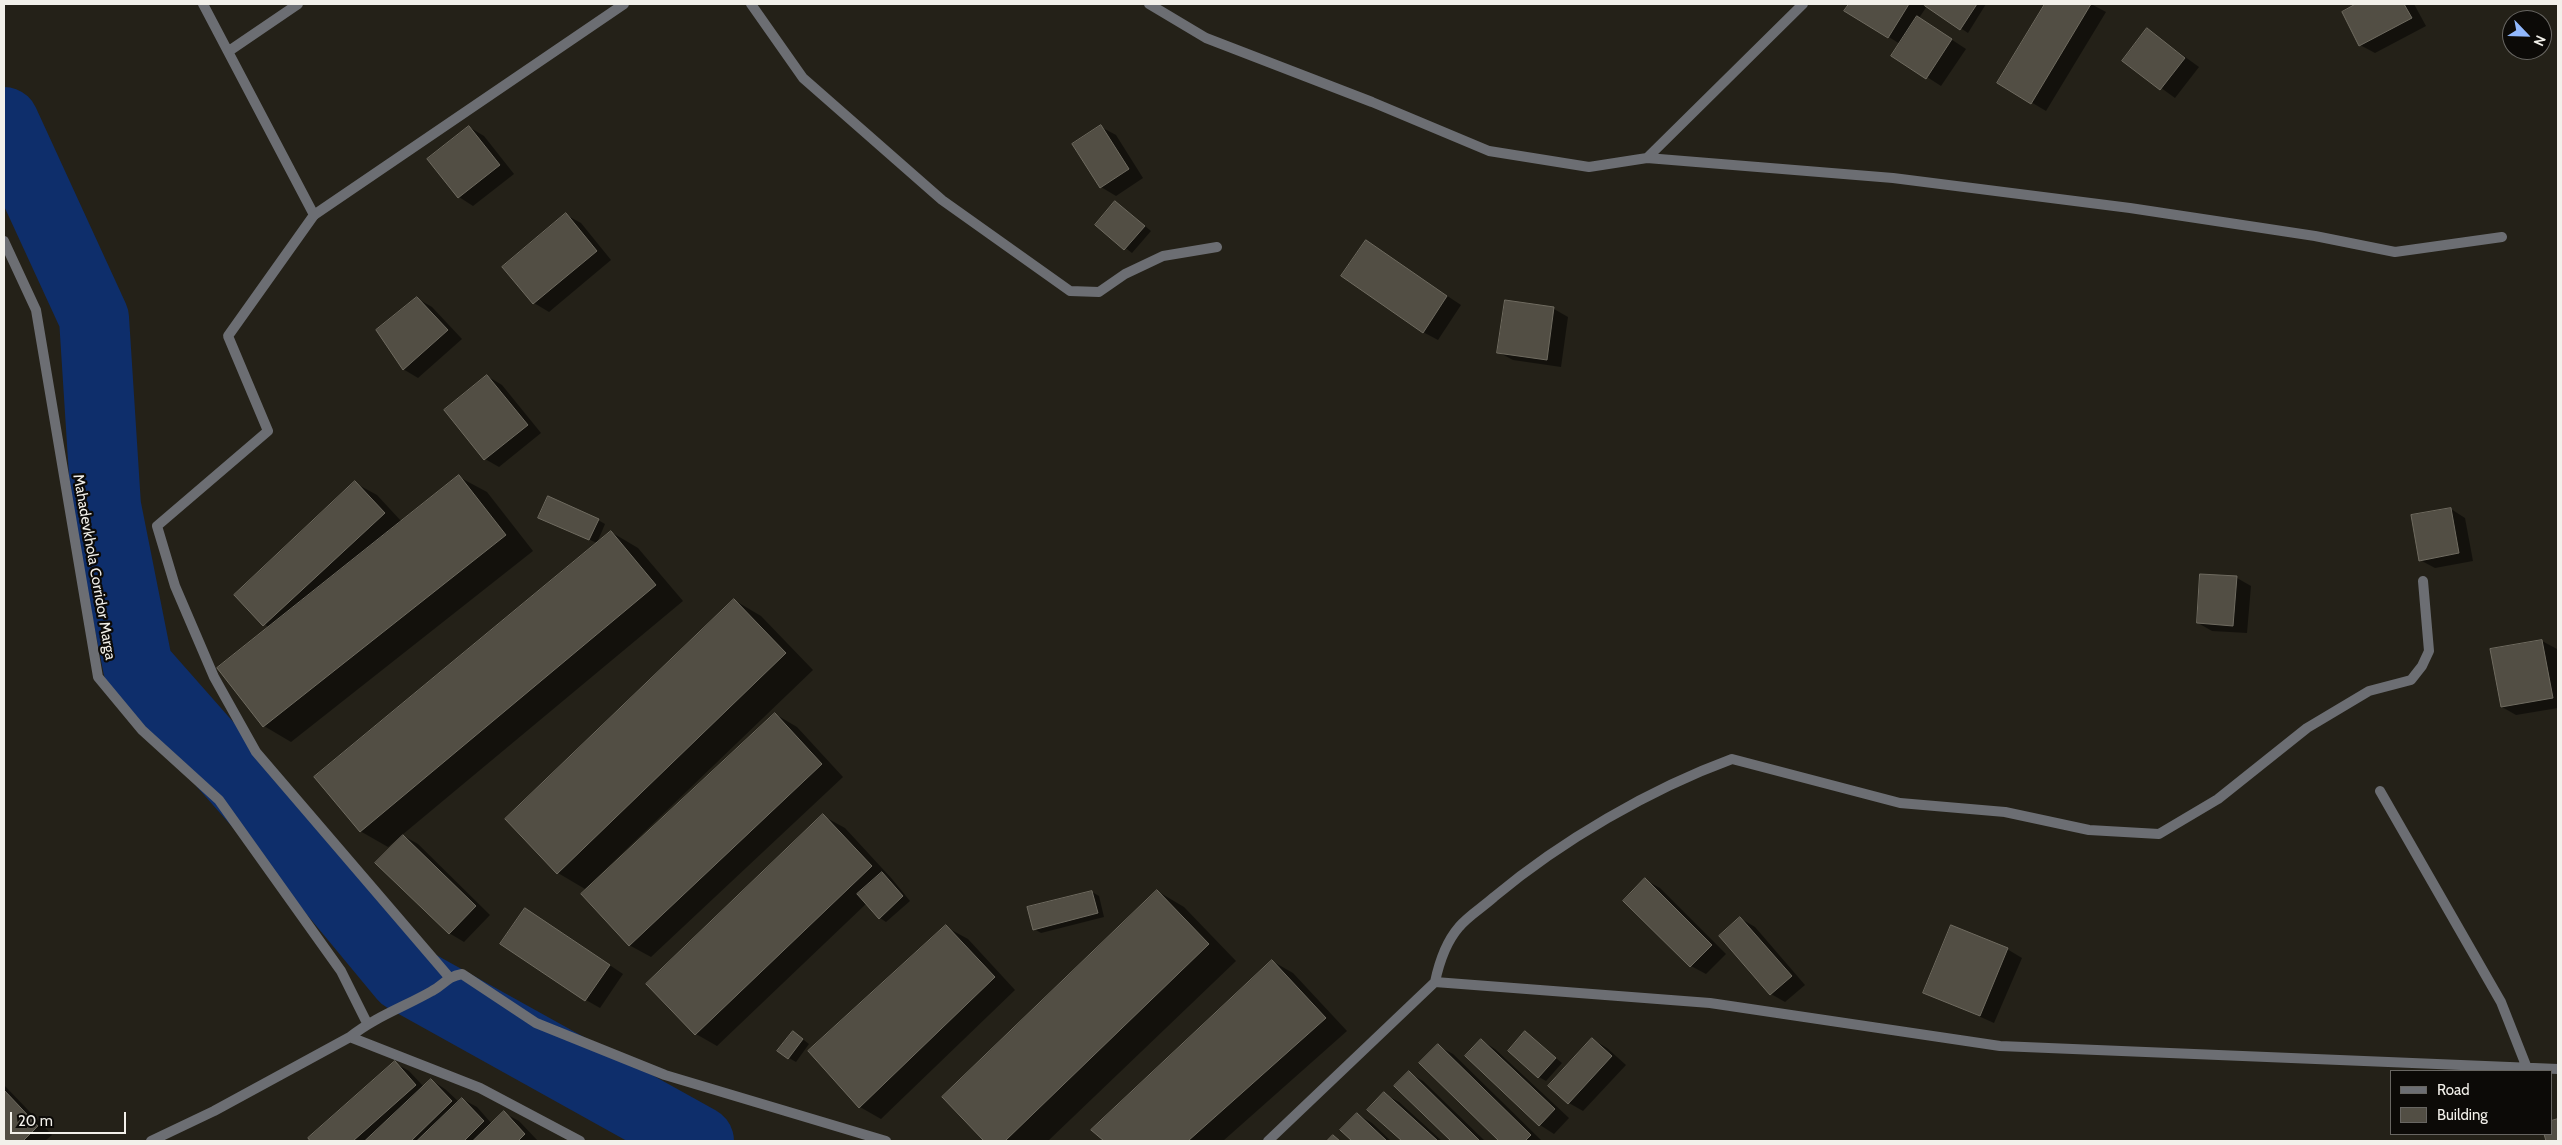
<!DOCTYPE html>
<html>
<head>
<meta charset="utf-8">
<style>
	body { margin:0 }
	#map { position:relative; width:2562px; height:1145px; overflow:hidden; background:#242118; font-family:Cabin,sans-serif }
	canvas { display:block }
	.frame { position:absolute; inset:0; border:5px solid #f2f0ea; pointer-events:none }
	.legend { position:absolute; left:2390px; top:1070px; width:162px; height:65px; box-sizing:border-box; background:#0c0a07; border:1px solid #686662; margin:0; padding:6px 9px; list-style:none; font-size:15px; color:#f2f0ea }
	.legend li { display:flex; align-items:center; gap:10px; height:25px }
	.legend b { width:25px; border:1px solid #686662 }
	.north { position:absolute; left:2502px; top:10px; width:50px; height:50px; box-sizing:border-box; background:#0c0a07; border:1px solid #686662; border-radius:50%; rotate:114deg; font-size:14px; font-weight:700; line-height:20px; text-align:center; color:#f2f0ea }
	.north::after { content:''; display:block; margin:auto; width:18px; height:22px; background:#91b8fd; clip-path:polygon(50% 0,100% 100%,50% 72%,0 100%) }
	.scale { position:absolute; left:10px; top:1112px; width:116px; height:22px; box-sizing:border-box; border:2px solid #f2f0ea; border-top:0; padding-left:6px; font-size:15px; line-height:18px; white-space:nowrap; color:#f2f0ea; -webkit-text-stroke:4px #0c0a07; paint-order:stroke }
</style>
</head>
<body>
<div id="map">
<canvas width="2562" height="1145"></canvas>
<div class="frame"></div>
<ul class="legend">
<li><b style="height:6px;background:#6c6e73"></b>Road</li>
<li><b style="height:14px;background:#524e44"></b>Building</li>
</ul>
<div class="north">N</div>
<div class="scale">20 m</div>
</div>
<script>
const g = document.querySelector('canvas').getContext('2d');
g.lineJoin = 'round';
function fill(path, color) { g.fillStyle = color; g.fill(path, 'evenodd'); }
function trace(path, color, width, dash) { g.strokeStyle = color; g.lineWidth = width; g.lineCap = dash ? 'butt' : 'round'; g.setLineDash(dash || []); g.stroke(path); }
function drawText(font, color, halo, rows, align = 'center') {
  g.font = font + ' Cabin,sans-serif'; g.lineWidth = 4.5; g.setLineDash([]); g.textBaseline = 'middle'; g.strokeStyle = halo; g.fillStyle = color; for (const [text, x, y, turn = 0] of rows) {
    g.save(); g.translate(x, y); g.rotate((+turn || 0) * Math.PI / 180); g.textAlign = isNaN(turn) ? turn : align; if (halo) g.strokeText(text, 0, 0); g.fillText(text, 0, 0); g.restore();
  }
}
const shadow = new Path2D(`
	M1850,4h71l5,3 2,-3h58l-18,29 -41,-27 -8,12 47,31 -25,37 -48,-31 7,-11 -54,-34z
	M2046,4h45l15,8 -60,99 -47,-28z
	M2359,4h55l12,22 -51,27 -15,-8 -17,-33z
	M2148,30l51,37 -24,31 -51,-37z
	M469,127l15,9 30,38 -41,32 -14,-9z
	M1101,127l15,8 27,43 -27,18 -15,-9 -27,-43z
	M1122,207l29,24 -19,22 -36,-28z
	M566,215l15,8 30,37 -62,52 -15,-9 -30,-36z
	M1366,242l95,63 -23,35 -15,-8z
	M418,299l14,8 30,32 -44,39 -15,-9z
	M1506,302l48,7 14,8 -7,50 -48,-7 -15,-8z
	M487,376l15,9 39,48 -42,34 -14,-8z
	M459,477l28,15 46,59 -242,191 -27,-16 -46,-58 51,-40 -33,-33 119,-112 22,12 25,27z
	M2451,509l14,9 8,43 -38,7 -15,-8z
	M598,520l7,4 -8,19 -50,-22z
	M611,532l27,16 45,53 -281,234 16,9 72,71 -26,27 -15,-9 -49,-96 -12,10 -28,-16z
	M2237,578l14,8 -4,47 -35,-2 -14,-8z
	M734,600l27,16 52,54 -228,219 -27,-16z
	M2542,641l15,8 1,59 -42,7 -14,-8z
	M775,714l22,13 46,50 -192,180 -22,-12z
	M823,816l22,12 47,51 18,22 -24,21 -6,-4 -13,-15 -150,143 -21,-12z
	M1645,880l15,8 66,66 -20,20 -15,-8z
	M1157,891l27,16 52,54 -188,180h-62l-43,-44z
	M1092,892l7,4 5,21 -63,16 -7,-4z
	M526,909l97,65 -23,34 -14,-8z
	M1740,918l15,9 50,58 -20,17 -14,-8z
	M946,927l22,12 47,51 -134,129 -21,-12z
	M2007,949l15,9 -28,65 -69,-31z
	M1272,961l21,12 54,58 -124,110h-117l-13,-11z
	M1525,1033l37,30 -16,18 -7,-4z
	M800,1037l9,7 -13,18 -7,-4z
	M1592,1039l15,9 19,17 -43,46 -14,-8z
	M1481,1040l14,9 74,69 -15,16 -14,-9z
	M1438,1046l15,8 89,87h-41l-80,-78z
	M395,1063l14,8 15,16 7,-7 14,9 14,13 3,-3 15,8 15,17 12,-11 15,8 19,20h-226l-3,-2z
	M1409,1073l14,8 62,60h-33l-56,-55z
	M4,1085l48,50 -7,6h-36l-5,-5z
	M1384,1094l15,8 43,39h-38l-35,-31z
	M1357,1114l15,9 19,18h-38l-11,-11z`);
const river = new Path2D(`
	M4,122l90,196 12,188 32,161 150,170 116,140 295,164`);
const building = new Path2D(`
	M1849,4h60l-21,34 -44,-27z
	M1926,4h51l-17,26 -35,-24z
	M2045,4h46l-60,100 -34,-21z
	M2356,4h48l8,14 -53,28 -17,-34z
	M1917,16l35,23 -26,40 -35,-23z
	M2147,28l38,30 -25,32 -38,-29z
	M1101,125l28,44 -29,19 -28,-44z
	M469,126l31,39 -42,33 -31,-39z
	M1115,201l30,25 -21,24 -29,-25z
	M566,213l31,38 -64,53 -31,-37z
	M1366,240l81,56 -24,37 -82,-57z
	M417,297l31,33 -45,40 -27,-40z
	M1505,300l49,7 -7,53 -50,-7z
	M487,375l41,50 -44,35 -40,-50z
	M459,475l47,60 -243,192 -46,-59z
	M355,481l30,32 -122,113 -29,-31z
	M548,496l51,23 -10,21 -51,-22z
	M2451,508l8,45 -40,8 -8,-46z
	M611,531l45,54 -296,247 -46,-55z
	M2200,574l37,2 -4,50 -36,-3z
	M734,599l52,54 -229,221 -52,-55z
	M2542,640l11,58 -52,9 -11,-58z
	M775,713l47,51 -193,182 -48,-52z
	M823,814l49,52 -177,169 -49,-51z
	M403,835l73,71 -27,28 -74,-71z
	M882,872l21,24 -24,23 -22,-25z
	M1645,878l67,67 -22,22 -67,-66z
	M1157,890l52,54 -204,197h-21l-42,-44z
	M1092,891l6,22 -65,17 -6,-23z
	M525,908l85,57 -25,36 -85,-57z
	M1740,917l52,59 -22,19 -51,-59z
	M946,925l49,52 -136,131 -51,-57z
	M1951,925l57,23 -28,68 -57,-23z
	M1272,960l54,58 -138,123h-84l-13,-11z
	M793,1031l10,8 -15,20 -11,-8z
	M1525,1031l31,27 -18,20 -30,-27z
	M1592,1038l20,18 -44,48 -20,-18z
	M1481,1039l74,70 -16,17 -74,-70z
	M1438,1044l93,91 -6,6h-26l-80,-78z
	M395,1061l21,24 -63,56h-43l-2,-3z
	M1409,1071l71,70h-29l-57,-55z
	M431,1079l21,22 -41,40h-46z
	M4,1090l34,36 -15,15h-16l-3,-3z
	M1384,1092l54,49h-36l-35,-31z
	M462,1098l22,23 -20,20h-47z
	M504,1111l21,23 -7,7h-45z
	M1357,1113l30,28h-35l-12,-11z
	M2558,1119v22h-12l-2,-7h7v-13z
	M1333,1135l7,6h-13z`);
const service = new Path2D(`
	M314,215l-86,121 40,95 -111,95 18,60 39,91 42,75 193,225`);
const minor = new Path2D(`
	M203,4l111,211 310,-211
	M751,4l52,74 139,122 128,91 29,1 26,-18 38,-18 54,-9
	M1149,4l57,34 166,64 117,49 100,16 58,-9 156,-154
	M229,51l69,-47
	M1647,158l246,20 237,30 185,28 80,16 107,-15
	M4,241l32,69 62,367 44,53 77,70 122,171 26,52
	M2380,791l121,211 26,66
	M1435,982c4,-19 11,-40 24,-55 9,-11 24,-20 35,-30 67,-56 156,-108 238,-138l168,44 105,9 84,18 70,4 59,-35 89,-71 62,-37 42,-11 11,-14 7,-15 -6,-70
	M350,1037l130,51 100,53
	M151,1141l63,-30 136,-74c25,-20 54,-30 82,-46 13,-7 14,-14 30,-17l74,49 129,52 221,66
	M1268,1141l167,-159 275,21 290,43 558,23`);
const streetNames = [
	["Mahadevkhola Corridor Marga",94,567,80]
];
fill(shadow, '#0007');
trace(river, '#0e2e6b', 70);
fill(building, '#524e44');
trace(building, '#6f6b60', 1);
trace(service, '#6c6e73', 10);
trace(minor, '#6c6e73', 10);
drawText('15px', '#f2f0ea', '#0c0a07', streetNames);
</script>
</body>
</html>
